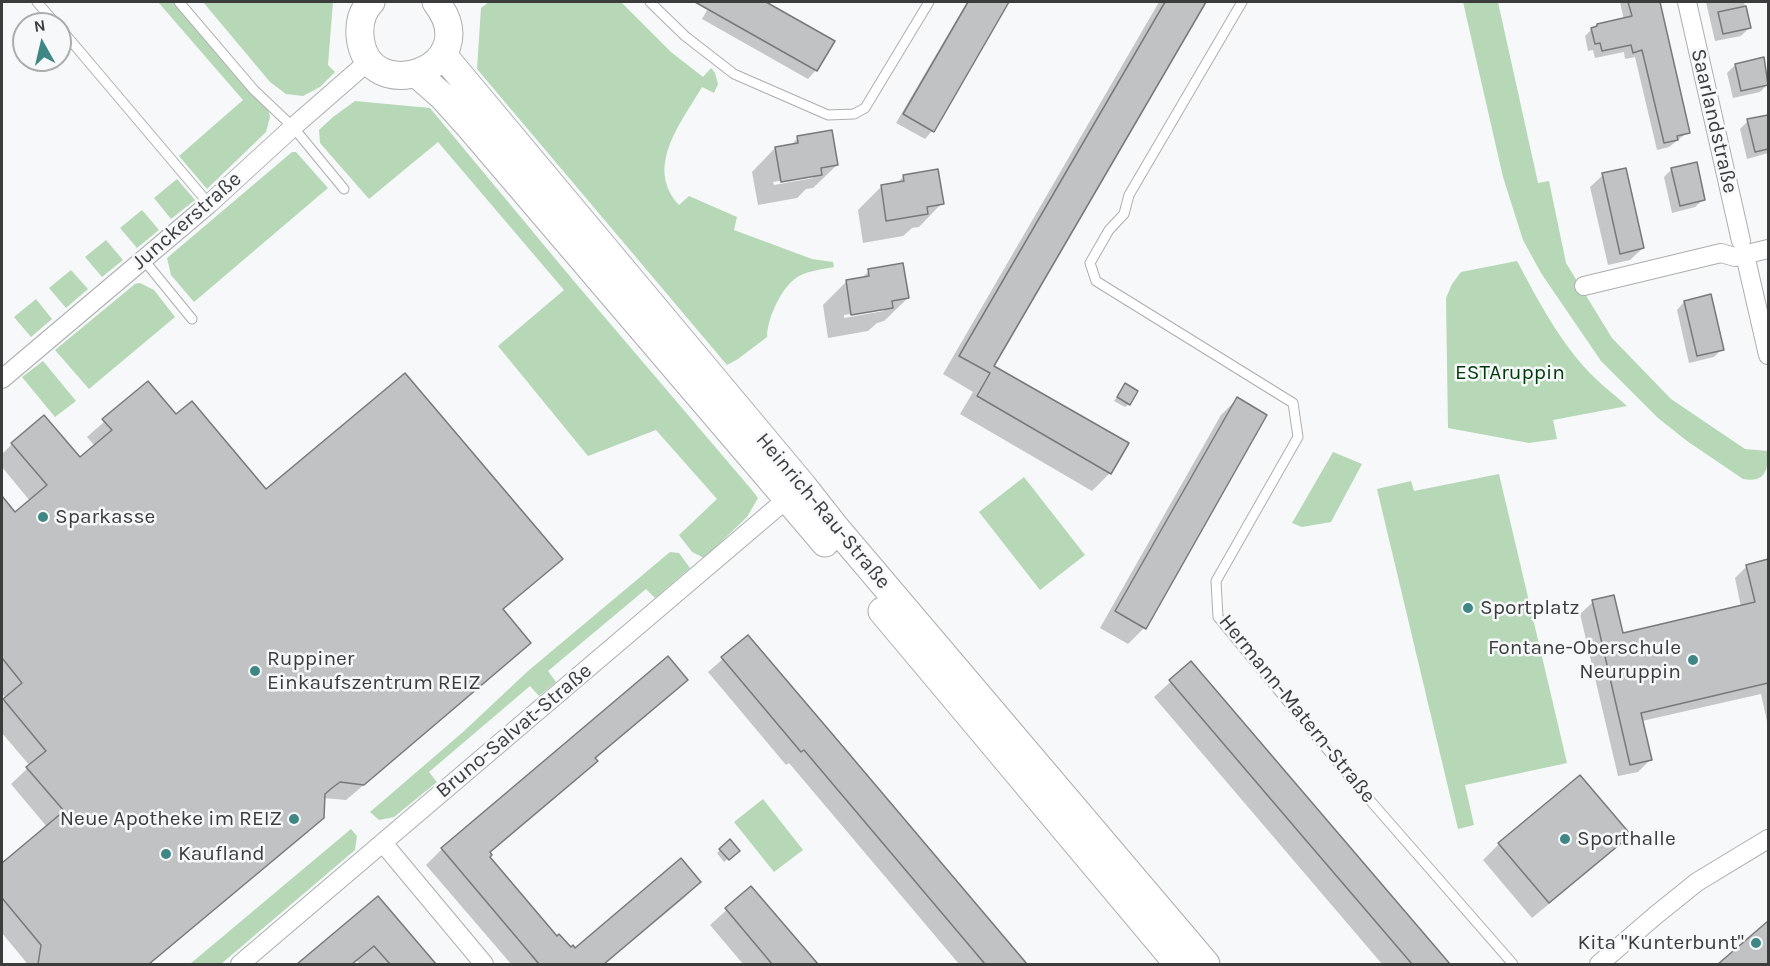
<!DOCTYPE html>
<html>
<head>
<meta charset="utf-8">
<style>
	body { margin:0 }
	#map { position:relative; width:1770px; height:966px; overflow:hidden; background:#f6f8f9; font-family:Karla,sans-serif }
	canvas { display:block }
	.frame { position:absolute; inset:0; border:3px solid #3b3c3c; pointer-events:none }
	.north { position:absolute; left:12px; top:12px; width:60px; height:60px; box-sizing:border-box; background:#f6f8f9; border:2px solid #abadad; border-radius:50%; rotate:352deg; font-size:16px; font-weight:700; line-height:24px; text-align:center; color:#3b3c3c }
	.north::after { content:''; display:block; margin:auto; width:21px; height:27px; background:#3f8785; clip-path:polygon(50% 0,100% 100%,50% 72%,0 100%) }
</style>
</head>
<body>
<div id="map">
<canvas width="1770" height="966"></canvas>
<div class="frame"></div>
<div class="north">N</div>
</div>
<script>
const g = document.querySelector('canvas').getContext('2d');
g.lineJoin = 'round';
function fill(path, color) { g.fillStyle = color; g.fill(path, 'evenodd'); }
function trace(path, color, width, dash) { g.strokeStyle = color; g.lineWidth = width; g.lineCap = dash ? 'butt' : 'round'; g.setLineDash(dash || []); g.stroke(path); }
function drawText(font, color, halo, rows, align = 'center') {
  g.font = font + ' Karla,sans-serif'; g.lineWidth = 5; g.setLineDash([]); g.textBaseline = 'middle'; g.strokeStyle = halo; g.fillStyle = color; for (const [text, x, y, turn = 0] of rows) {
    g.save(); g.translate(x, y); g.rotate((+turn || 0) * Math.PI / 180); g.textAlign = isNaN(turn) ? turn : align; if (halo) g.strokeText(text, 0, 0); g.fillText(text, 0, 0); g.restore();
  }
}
const green = new Path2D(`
	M158,2h23l84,96 5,19 -4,15 -59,57 -28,-33 64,-56z
	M203,2h130l-5,63 7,7 -15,15 -17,9 -17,-2 -16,-12z
	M489,2h132l50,50 32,25 8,-9 4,5 3,11 -4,9 -12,-6c-21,36 -58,80 -23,118l10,-9 48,21 -3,13 78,29 21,3 1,5c-11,2 -24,4 -33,8 -18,8 -34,43 -34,62l-29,22 -11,6 -250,-296 4,-61z
	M1463,2h35l40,181 11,-2 17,82 46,75 59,61 74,50 23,2c0,19 -2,32 -25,28l-56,-38 -29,-23 -57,-57 -60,-88 -18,-33 -20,-63z
	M355,101l75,7 143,172 178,209 7,9 -11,19 -43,41 -12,-6 -13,-17 38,-36 -61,-69 -68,26 -90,-110 66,-56 -126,-148 -69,57 -49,-56 -1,-13 14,-13z
	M292,152h4l32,36 -134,114 -23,-27 -4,-17z
	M177,179l18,21 -24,19 -17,-21z
	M142,210l17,20 -22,18 -17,-20z
	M106,240l17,20 -21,17 -17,-20z
	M1517,261c22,41 44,84 78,117 10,10 21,18 32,28l-74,14 4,19 -28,4 -81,-15 -2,-130 6,-14 9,-12z
	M71,270l17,19 -22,19 -17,-20z
	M140,283l14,7 21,27 -86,72 -34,-39 80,-66z
	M36,299l16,20 -21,18 -17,-20z
	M43,361l33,40 -21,16 -33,-40z
	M1333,452l29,12 -31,58 -29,5 -10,-4z
	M1499,474l68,289 -102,22 9,40 -16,4 -81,-340 34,-8 3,10z
	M1024,477l61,78 -45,35 -61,-78z
	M670,552l9,1 11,15 -35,30 -9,-9 -98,82 8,11 -17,14 -9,-10 -101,86 8,10 -43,35 -15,3 -9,-8 93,-80 65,-61z
	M763,799l40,51 -29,22 -40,-50z
	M351,829l6,7 -2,14 -134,114h-31z`);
const shadow = new Path2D(`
	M712,2h51l70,39 -17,29 -8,9 -106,-60z
	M967,2h41l-76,129 -7,8 -29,-16z
	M1159,2h45l-212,364 118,107 -18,18 -132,-77 13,-22 -30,-18z
	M1620,2h38l30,130 -19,15 -12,3 -22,-93 -10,2 -1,-7 -29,6 -2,-8 -5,1 -3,-15 7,-7 6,-4 26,-5z
	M1706,2h38l5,26 -8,8 -26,5z
	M1763,59l5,25 -8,8 -27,6 -6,-25 8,-8z
	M1768,116v37l-21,6 -7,-30 8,-8z
	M798,138l39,27 -24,23 -7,1 -9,9 -39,7 -6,-33 23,-24 15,-2zM813,175v3l-39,7 -1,-3z
	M1672,169l31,31 -8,7 -23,6 -8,-36z
	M1603,175l40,73 -13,12 -22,5 -18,-78z
	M904,176l38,27 -23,24 -7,1 -9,8 -40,7 -5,-33 23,-23 15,-3z
	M869,271l39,27 -24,23 -7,2 -9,8 -40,7 -5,-33 23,-23 15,-3zM884,308v3l-40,7v-3z
	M1684,302l38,47 -8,8 -25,6 -12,-53z
	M148,383l28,33 90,75 295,67 -59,53 27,32 -16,16 -167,141 -23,-2 -1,19 -16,16 -156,131h-124v-2l-24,-29v-68l45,-38 -36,-43 19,-18 -28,-33v-30l4,-4 -4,-6v-186l4,-4 9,11 15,-13 -28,-34v-13l10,-10 68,15 15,-13 -8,-9z
	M1125,385l4,19 -4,3 -11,-6z
	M1237,399l28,16 -121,213 -16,16 -28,-16 121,-213z
	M1766,561l2,9v156l-7,-32 -119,27 9,38 -13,13 -20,4 -38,-162 13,-12 29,32 119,-27 -6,-29 12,-12z
	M748,637l277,327h-66l-170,-201 -3,2 -78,-93z
	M668,658l18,22 -15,15 -77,65 2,1 -16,16 -91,77 -1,3 68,81 15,11 4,1 124,-68 -15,16 -79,66h-94l-85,-99 16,-16z
	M1191,663l257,301h-66l-228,-267z
	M1629,835l-16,16 -81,67 -49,-58 16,-16z
	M730,841l4,13 -10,8 -7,-9z
	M751,888l65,76h-73l-33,-39z
	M378,898l56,66h-74l-3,-3 -4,3h-53z
	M1768,923v41h-48z`);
const building = new Path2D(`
	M695,2h71l69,39 -18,30z
	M968,2h41l-75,130 -31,-18z
	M1165,2h41l-212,364 135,77 -18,31 -134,-78 13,-23 -31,-17z
	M1628,2h32l30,131 -13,3 1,4 -14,3 -22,-93 -9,3 -2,-8 -29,6 -2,-8 -5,1 -4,-16 6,-2v-2l35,-8z
	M1746,6l5,22 -28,6 -5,-22z
	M1764,57l4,28 -27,6 -6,-27z
	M1768,115v34l-13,3 -8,-33z
	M832,130l6,35 -17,3 1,7 -41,7 -6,-35 23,-4 -1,-7z
	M1697,162l8,38 -25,6 -9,-38z
	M1626,168l18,80 -24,6 -18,-81z
	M938,169l6,35 -17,3 1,7 -42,7 -5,-36 23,-4 -1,-6z
	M903,263l6,35 -17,3 1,7 -42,7 -5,-35 23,-4 -1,-7z
	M1711,294l13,56 -27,6 -13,-55z
	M405,373l158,186 -60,50 28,34 -167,142 -24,-3 -8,6 -7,6 -1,24 -175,146h-111l3,-19 -39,-47v-35l62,-52 -38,-44 20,-16 -43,-52 19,-16 -20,-25v-162l13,16 32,-27 -36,-42 33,-28 36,42 32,-27 -10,-11 46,-38 28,33 16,-13 74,88z
	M1125,383l13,8 -8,14 -13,-8z
	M1237,397l30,18 -121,214 -31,-18z
	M1768,559v124l-127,30 11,47 -22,5 -38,-165 22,-5 9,38 132,-31 -9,-37z
	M748,635l86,101 193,228h-42l-181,-214 -3,2 -80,-95z
	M668,656l20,24 -93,78 3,3 -108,91 2,3 -2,2 67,79 2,-2 12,13 2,-2 2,3 106,-90 20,24 -97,82h-65l-98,-116z
	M1191,661l135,158 124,145h-38l-108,-126 -135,-158z
	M1580,775l51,60 -82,68 -51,-60z
	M730,839l10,12 -11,9 -10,-11z
	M751,886l67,78h-46l-47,-56z
	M378,896l58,68h-46l-16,-18 -22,18h-55z
	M1768,921v43h-50z`);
const lane = new Path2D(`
	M37,2l19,22
	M179,2l75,88 39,37 51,62
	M650,2l35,34 49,38 94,41 26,-1 11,-6 64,-106
	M1242,2l-113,193 -5,19 -15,16 -19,33 6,18 197,122 5,34 -82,144 2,36 136,165 159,182
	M60,28l149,176
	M143,259l49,60`);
const street = new Path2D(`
	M1687,2l54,239
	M1745,255l23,100
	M1584,286l137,-33 14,4 33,-8
	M2,379l207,-175 84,-77 77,-67
	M383,843l101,121
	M240,964l548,-466
	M1599,964l57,-49 41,-33 71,-43`);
const secondary = new Path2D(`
	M371,2c-9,9 -12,21 -11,34 6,74 128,33 76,-34
	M443,55l360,431 33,42 370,436
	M417,74l25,22 27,30 356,417
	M882,611l296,353`);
const markers = [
	[43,517,6,"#3f8785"],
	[1468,608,6,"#3f8785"],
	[1693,660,6,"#3f8785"],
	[255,671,6,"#3f8785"],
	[294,819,6,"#3f8785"],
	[1565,839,6,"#3f8785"],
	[166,854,6,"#3f8785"],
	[1756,943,6,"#3f8785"]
];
const streetNames = [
	["Saarlandstraße",1714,121,77],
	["Junckerstraße",187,221,-41],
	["Heinrich-Rau-Straße",823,511,50],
	["Hermann-Matern-Straße",1297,709,51],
	["Bruno-Salvat-Straße",514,731,-40]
];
const parkNames = [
	["ESTAruppin",1510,373]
];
const poiNames = [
	["Sparkasse",55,517],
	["Sportplatz",1480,608],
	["Fontane-Oberschule",1681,648,"right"],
	["Neuruppin",1681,672,"right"],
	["Ruppiner",267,659],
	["Einkaufszentrum REIZ",267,683],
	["Neue Apotheke im REIZ",282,819,"right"],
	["Sporthalle",1577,839],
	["Kaufland",178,854],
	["Kita \"Kunterbunt\"",1744,943,"right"]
];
fill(green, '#b6d8b6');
fill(shadow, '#0003');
fill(building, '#c0c2c3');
trace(building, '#78797b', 1.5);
trace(lane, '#acaeaf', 11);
trace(street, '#acaeaf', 20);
trace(secondary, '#acaeaf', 29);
trace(lane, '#fff', 9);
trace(street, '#fff', 18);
trace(secondary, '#fff', 27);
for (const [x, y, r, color] of markers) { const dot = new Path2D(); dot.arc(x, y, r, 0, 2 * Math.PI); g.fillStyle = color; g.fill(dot); trace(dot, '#f6f8f9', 2); }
drawText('21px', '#3b3c3c', '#f6f8f9', streetNames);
drawText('21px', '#00390a', '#f6f8f9', parkNames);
drawText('21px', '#3b3c3c', '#f6f8f9', poiNames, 'left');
</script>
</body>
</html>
